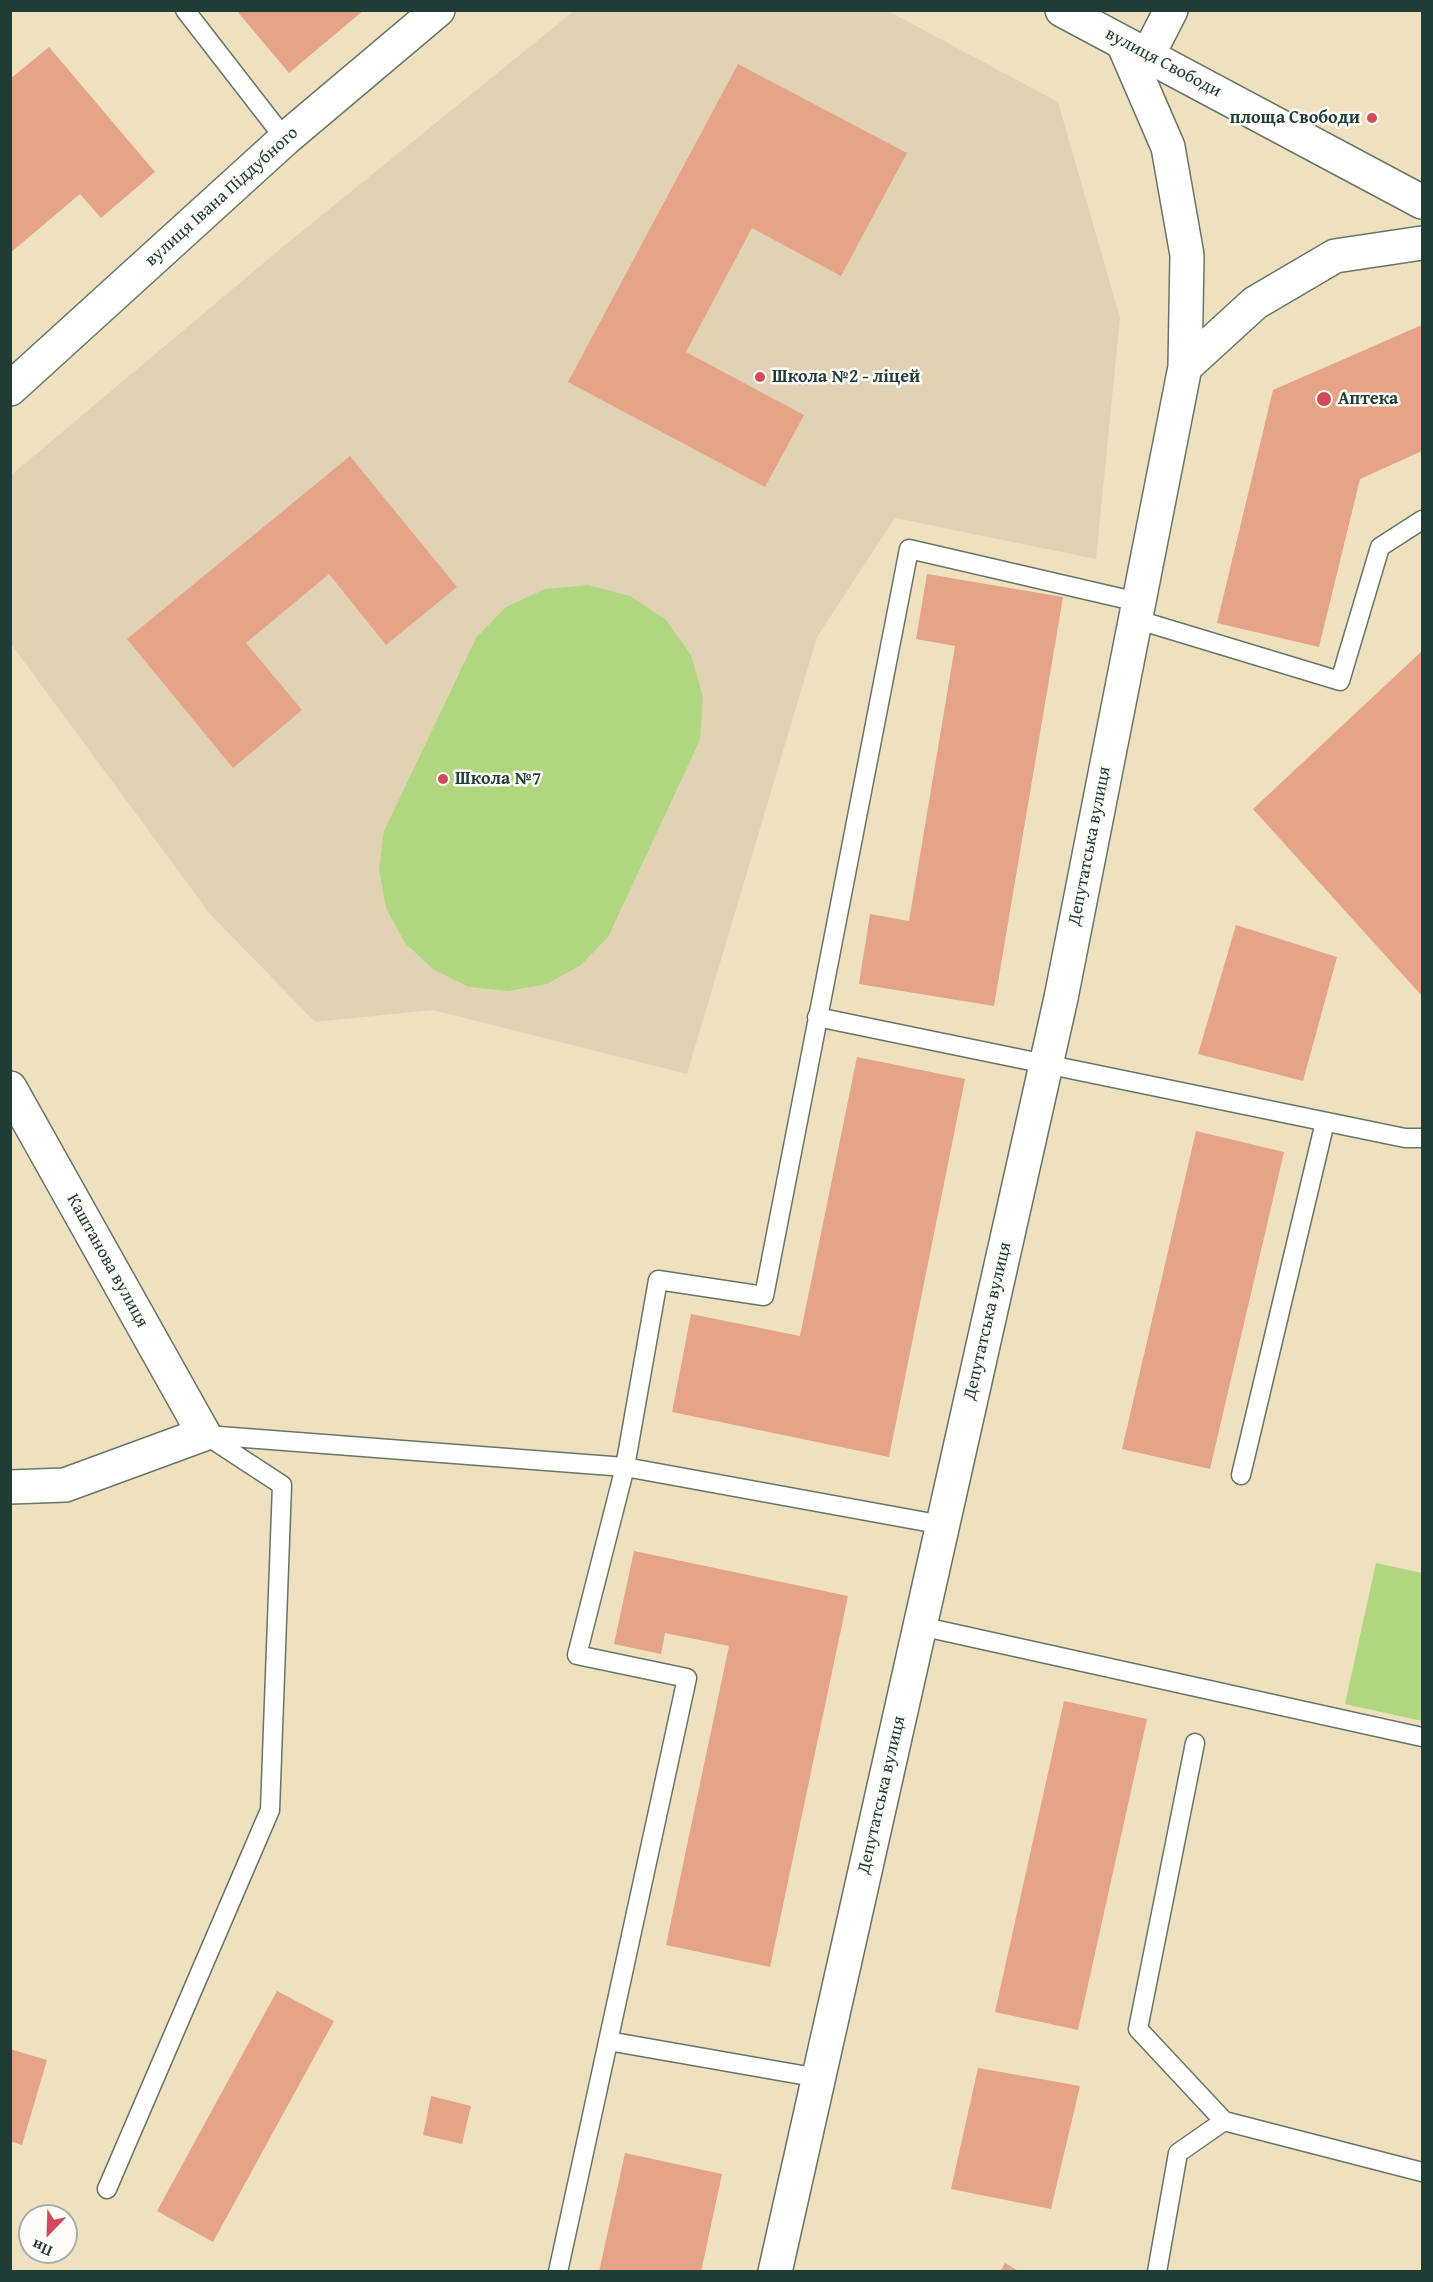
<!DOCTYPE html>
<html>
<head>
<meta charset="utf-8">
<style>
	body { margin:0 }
	#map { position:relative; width:1433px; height:2282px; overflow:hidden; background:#efe0c0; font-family:"Gentium Book Plus",serif }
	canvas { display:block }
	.frame { position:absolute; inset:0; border:12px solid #1f3d34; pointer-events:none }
	.north { position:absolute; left:18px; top:2204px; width:60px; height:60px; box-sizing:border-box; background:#fdfcf7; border:2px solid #a4b0a9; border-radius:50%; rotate:203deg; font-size:16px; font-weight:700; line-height:24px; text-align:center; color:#1f3d34 }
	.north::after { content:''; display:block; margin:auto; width:21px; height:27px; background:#d1495b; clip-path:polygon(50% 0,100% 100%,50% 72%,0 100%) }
</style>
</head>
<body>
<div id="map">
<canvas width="1433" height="2282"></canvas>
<div class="frame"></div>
<div class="north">Пн</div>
</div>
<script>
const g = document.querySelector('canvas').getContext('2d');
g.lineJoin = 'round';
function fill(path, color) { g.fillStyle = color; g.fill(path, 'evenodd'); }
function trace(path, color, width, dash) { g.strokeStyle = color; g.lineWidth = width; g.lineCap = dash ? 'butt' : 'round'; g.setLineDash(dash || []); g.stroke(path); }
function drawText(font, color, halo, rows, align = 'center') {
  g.font = font + ' "Gentium Book Plus",serif'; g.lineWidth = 5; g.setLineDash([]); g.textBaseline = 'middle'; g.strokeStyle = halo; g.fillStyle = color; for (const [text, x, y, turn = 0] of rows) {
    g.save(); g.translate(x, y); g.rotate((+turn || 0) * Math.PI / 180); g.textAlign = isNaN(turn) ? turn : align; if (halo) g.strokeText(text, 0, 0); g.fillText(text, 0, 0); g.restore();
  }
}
const built = new Path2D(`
	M574,11h314l170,91 62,216 -24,241 -201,-41 -78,119 -130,437 -254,-64 -118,12 -105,-108 -199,-270 -1,-168 275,-231z`);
const green = new Path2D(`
	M588,585l42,11 36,24 25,35 12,42 -3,43 -92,197 -27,28 -34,19 -39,7 -39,-4 -35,-17 -29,-27 -19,-35 -7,-39 5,-38 92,-193 30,-31 39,-18z
	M1376,1563l46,10v148l-77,-17z`);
const building = new Path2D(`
	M236,10h128l-75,63z
	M49,47l106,125 -54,46 -21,-24 -70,59v-174z
	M738,64l169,89 -66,123 -89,-48 -66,124 118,63 -39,72 -197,-105z
	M1422,325v126l-62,28 -41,168 -102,-24 56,-233z
	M350,456l107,131 -71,58 -57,-71 -83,69 56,67 -69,58 -106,-129z
	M927,574l136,23 -69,409 -135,-22 11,-70 39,7 46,-275 -39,-7z
	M1422,651v345l-169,-187z
	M1236,925l101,32 -34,124 -105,-27z
	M857,1057l108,22 -76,378 -217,-45 19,-98 109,22z
	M1196,1131l88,21 -74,317 -88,-20z
	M634,1551l214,45 -78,371 -104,-22 63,-299 -64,-13 -4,21 -47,-10z
	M1064,1701l83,18 -69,311 -83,-18z
	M277,1991l57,30 -121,221 -56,-31z
	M10,2049l37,11 -25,85 -12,-4z
	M978,2068l102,18 -29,123 -100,-20z
	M431,2096l40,10 -9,38 -39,-9z
	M625,2153l97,21 -21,98h-102z
	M1005,2263l15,9h-20z`);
const service = new Path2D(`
	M185,10l100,129
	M1135,619l205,62 40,-134 42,-27
	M817,1017l588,121h17
	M206,1435l419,32 318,58
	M1241,1475l84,-353
	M920,1626l502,111
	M1195,1743l-57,286 86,92 198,51
	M608,2041l211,37
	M107,2189l163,-379 12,-325 -78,-51
	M558,2272l129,-594 -110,-23 48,-188 33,-187 106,16 145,-747 229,53
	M1157,2272l21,-119 46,-32`);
const minor = new Path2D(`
	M10,389l275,-250 153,-129
	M10,1088l194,346 -139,51 -55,2`);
const tertiary = new Path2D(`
	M1185,367l70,-64 80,-47 87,-13
	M775,2272l286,-1274 124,-631 2,-112 -19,-108 -45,-104`);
const secondary = new Path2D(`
	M1062,10l360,192
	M1148,55l23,-45`);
const markers = [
	[1372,118,6,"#d1495b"],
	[760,377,6,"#d1495b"],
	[1324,399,8,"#d1495b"],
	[443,779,6,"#d1495b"]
];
const streetNames = [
	["вулиця Свободи",1163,63,28],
	["вулиця Івана Піддубного",222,197,-42],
	["Депутатська вулиця",1090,846,-79],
	["Каштанова вулиця",107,1261,61],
	["Депутатська вулиця",988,1321,-77],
	["Депутатська вулиця",882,1795,-77]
];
const poiNames = [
	["площа Свободи",1360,118,"right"],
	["Школа №2 - ліцей",772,377],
	["Аптека",1338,399],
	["Школа №7",455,779]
];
fill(built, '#e2d2b5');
fill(green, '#b1d680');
fill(building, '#e5a487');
trace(service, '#687665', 21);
trace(minor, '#687665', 36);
trace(tertiary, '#687665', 36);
trace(secondary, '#687665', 36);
trace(service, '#fff', 18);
trace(minor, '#fff', 33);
trace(tertiary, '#fff', 33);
trace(secondary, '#fff', 33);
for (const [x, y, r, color] of markers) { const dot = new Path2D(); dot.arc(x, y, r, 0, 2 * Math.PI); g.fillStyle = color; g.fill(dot); trace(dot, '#fdfcf7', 2); }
drawText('18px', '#1f3d34', '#fdfcf7', streetNames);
drawText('bold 18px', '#1f3d34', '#fdfcf7', poiNames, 'left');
</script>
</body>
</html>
